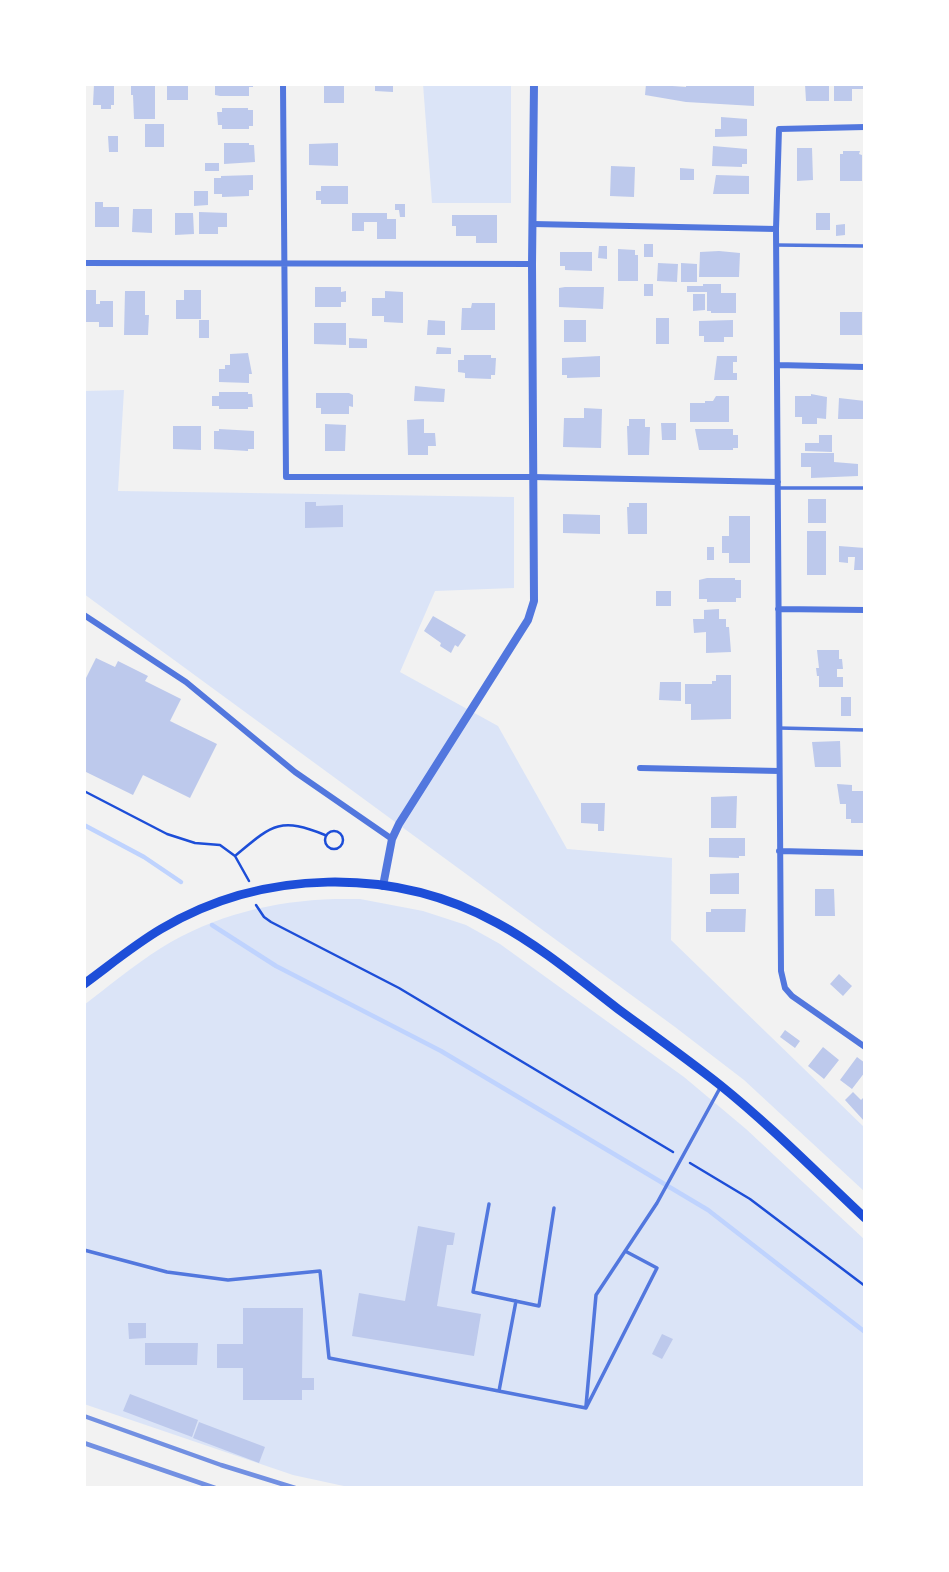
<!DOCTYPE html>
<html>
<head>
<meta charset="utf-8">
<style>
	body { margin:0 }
	#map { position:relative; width:949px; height:1572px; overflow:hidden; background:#f2f2f2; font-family:"Space Grotesk",sans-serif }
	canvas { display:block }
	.frame { position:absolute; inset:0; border:86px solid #fff; pointer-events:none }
</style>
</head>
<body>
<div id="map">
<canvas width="949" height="1572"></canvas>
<div class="frame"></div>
</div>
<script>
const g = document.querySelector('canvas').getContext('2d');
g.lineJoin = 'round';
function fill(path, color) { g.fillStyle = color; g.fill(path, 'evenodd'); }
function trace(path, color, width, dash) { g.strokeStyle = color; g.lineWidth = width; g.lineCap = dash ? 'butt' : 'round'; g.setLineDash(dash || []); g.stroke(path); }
const green = new Path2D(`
	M423,84h88v119h-79z
	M124,390l-6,101 396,6v91l-79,3 -35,81 98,54 69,123 105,9 -1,82 194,188v64l-121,-112 -69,-53 -591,-433v-203z
	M335,899h25l63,12 43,14 34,19 184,133 62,52 119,111v248h-512l-60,-13 -209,-71v-399c25,-19 50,-40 77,-57 53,-33 112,-47 174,-49z`);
const stream = new Path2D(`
	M84,825l60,32 37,25
	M212,925l64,41 165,85 267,159 157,122`);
const building = new Path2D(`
	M94,84h20v21h-3v4h-10v-4h-8z
	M131,84h24v35h-21l-1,-24h-2z
	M167,84h21v16h-21z
	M215,84h38v3h-4v9h-29l-5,-1z
	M324,84h20v19h-20z
	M375,84h18v8l-18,-1z
	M646,84l40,3v-3h68v22l-68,-4 -41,-7z
	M805,84h24v17h-23z
	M834,84h31v5h-13v12h-18z
	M222,108h26v2h5v16h-4v3h-27v-4h-4l-1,-13h5z
	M721,117l26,2v17l-32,1v-8h6z
	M145,124h19v23h-19z
	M108,136h10v16h-9z
	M224,143h25v2h5l1,17 -31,2z
	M338,143v23l-29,-1v-21z
	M713,146l34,3v15h-5v3l-30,-1z
	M797,148h15l1,32 -16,1z
	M843,151h17l-1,3 3,1v26h-22v-27h3z
	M205,163h14v8h-14z
	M611,166l24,1 -1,30 -24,-1z
	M680,168l14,1v11h-14z
	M253,175v15h-4v6l-27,1v-3h-8v-16h7v-2z
	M716,175l33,1v18h-36z
	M321,186h27v18h-27v-4h-5v-9h5z
	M194,191h14v14l-14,1z
	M95,202h8v5h16v20h-24z
	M395,204h10v13h-5l-1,-7h-4z
	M133,209h19v24l-20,-1z
	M199,212l28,1v14h-9v7h-19z
	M175,213h18l1,21 -19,1z
	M352,213h35v6h9v20h-19v-17h-13v9h-12z
	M816,213h14v17h-14z
	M452,215h45v28h-21v-7h-20v-10h-4z
	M845,224v11l-9,1v-11z
	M644,244h9v13h-9z
	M599,246h8v13l-9,-1z
	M618,249l17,1v5h3v26h-20z
	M719,251l21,2 -1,24h-40l1,-25z
	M560,252h32v19l-27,-1v-4h-5z
	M658,263l20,1 -1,18 -20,-1z
	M681,263l16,1v18h-16z
	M644,284h9v12h-9z
	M703,284h18v9h15v20h-25v-2h-4v-19h-20v-6h16z
	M315,287h26v5l5,-1v11h-5v5h-26z
	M565,287h39l-1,22 -44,-2v-19z
	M84,290h12v14h4v-3h13v26h-14v-5h-15z
	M184,290h17v29h-25v-19h8z
	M125,291h20v24h4l-1,20h-24z
	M385,291l18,1v31l-19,-1v-6h-12v-18h13z
	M693,294h12v16l-12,1z
	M472,303h23v27h-34l1,-22h9z
	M840,312h22v23h-22z
	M656,318h13v26h-13z
	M199,320h10v18h-10z
	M428,320l17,1v14h-18z
	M564,320h22v22h-22z
	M733,320v17h-9v5h-20v-6h-5v-15z
	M314,323h32v22l-32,-1z
	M349,338l18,1v9h-18z
	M437,347l14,1v6h-15z
	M248,353l4,21h-3v9l-30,-1v-13h6v-4h5v-11z
	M464,355h27v3h5l-1,17h-4v4l-26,-1v-5l-7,-1v-12h6z
	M600,356v21l-33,1v-3h-5v-17z
	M717,356h20v6h-4v11h4v7h-23z
	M415,386l30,3 -1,13 -30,-1z
	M219,392h29v2h4l1,13h-5v2h-29v-3h-7v-10h7z
	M316,393h33l4,2v12l-4,-1v8h-28v-6h-5z
	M811,394l16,3 -1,22 -9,-1v6h-15v-7h-7v-21h16z
	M716,396h13v26h-39v-19h15v-2h8z
	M839,398l26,3v18h-27z
	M584,408l18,1 -1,39 -38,-1 1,-29h20z
	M424,419v14h11l1,13h-8v9h-20l-1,-35z
	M629,419h16v8h5l-1,28h-21l-1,-29h2z
	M661,423h15v17h-14z
	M325,424l21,1 -1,26h-20z
	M173,426h28v24l-28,-1z
	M219,429l35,2v18h-6v2l-34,-2v-18h5z
	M695,429h38v6h5v13h-5v2h-34z
	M819,435h13v17l-27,-1v-8h14z
	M801,453h33v9l24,2v12l-47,2v-11h-10z
	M808,499h18v24h-18z
	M305,502h11v4l27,-1v22l-38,1z
	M629,503h18v31h-19l-1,-27h2z
	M563,514l37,1v19l-37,-1z
	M729,516h21v47h-21v-10h-7v-17h7z
	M807,531h19v44h-19z
	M839,546l26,2v22h-11l1,-13h-7v6l-9,-1z
	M707,547h7v13h-7z
	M707,578h28v2h6v18h-5v4h-29v-3h-8v-19z
	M656,591h15v15h-15z
	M719,609v10h7v8h3l2,25 -25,1v-21l-12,1 -1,-14h11v-9z
	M433,616l33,19 -8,12 -3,-2 -4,8 -11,-7 1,-3 -17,-12z
	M817,650h22v9h3l1,10h-6v8h6v10h-24v-11h-2l-1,-8h3z
	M96,658l19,9 3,-6 30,15 -3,5 36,18 -11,22 47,23 -27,54 -47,-23 -10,20 -49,-24v-89z
	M716,675h15v44l-40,1v-16h-6v-20h27v-3h4z
	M660,682h21v19l-22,-1z
	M841,697h10v19h-10z
	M840,741l1,26h-26l-3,-25z
	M837,784l15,1v6h13v28h-2v4h-12v-4h-5v-15h-6z
	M737,796l-1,32h-25v-31z
	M581,803h24l-1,28h-6v-7l-17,-1z
	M709,838h36v18h-6v2l-30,-1z
	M739,873v21h-29v-20z
	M815,889h19l1,27h-20z
	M711,909h35l-1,23h-39v-20h5z
	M839,974l13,12 -9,10 -13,-12z
	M785,1030l15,11 -5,7 -15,-11z
	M823,1047l16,13 -15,19 -16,-13z
	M857,1057l8,6v9l-13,17 -12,-9z
	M853,1092l8,8 4,-4v26l-20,-22z
	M418,1226l37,7 -2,12h-6l-10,61 44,8 -7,42 -122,-20 7,-43 46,8z
	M243,1308h60l-1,70h12v12h-12v10h-59v-32h-26v-24h26z
	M128,1323h18v15l-17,1z
	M662,1334l11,5 -11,20 -10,-5z
	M145,1343h53l-1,22h-52z
	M130,1394l68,26 -6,17 -69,-26z
	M199,1422l66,25 -6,16 -66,-25z`);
const path = new Path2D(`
	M84,791l83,43 28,9 25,2 15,11 14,25
	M325 840a9 9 0 1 1 18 0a9 9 0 1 1-18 0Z
	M235,856c36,-30 44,-40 90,-21
	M256,905l8,12 7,5 128,66 274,164
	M690,1163l60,36 115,87`);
const service = new Path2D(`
	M776,245l89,1
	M779,488h86
	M779,728l86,2
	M489,1204l-16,88 66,14 15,-98
	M84,1250l83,22 61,8 92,-9 9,87 257,50 71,-140 -32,-17
	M499,1391l17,-90
	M586,1406l10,-111 61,-92 63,-115`);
const minor = new Path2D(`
	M283,84l3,393h247l245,5
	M865,127l-86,2 -3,100 5,742 4,17 7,8 73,51
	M533,224l243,5
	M84,263l448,1
	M777,365l88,2
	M778,609l87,1
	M84,615l102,67 109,90 97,67
	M640,768l139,3
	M779,851l86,2`);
const tertiary = new Path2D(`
	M383,886l9,-47 7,-15 129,-204 6,-19 -2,-337 2,-180`);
const secondary = new Path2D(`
	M84,984c26,-19 50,-39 77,-55 101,-60 232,-63 336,-6 43,23 82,56 121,86 34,25 69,50 102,76 51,41 97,88 145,133`);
const rail = new Path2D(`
	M84,1416l137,49 74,23
	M84,1443l131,45`);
fill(green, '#dbe4f7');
trace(stream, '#bfd3fe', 4.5);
fill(building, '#bdc9ec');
trace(path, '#1d4ed8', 2.5);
trace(service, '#5277de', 3.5);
trace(minor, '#5277de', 6);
trace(tertiary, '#5277de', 8);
trace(secondary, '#1d4ed8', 9);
trace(rail, '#7290e2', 4.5);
</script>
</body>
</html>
